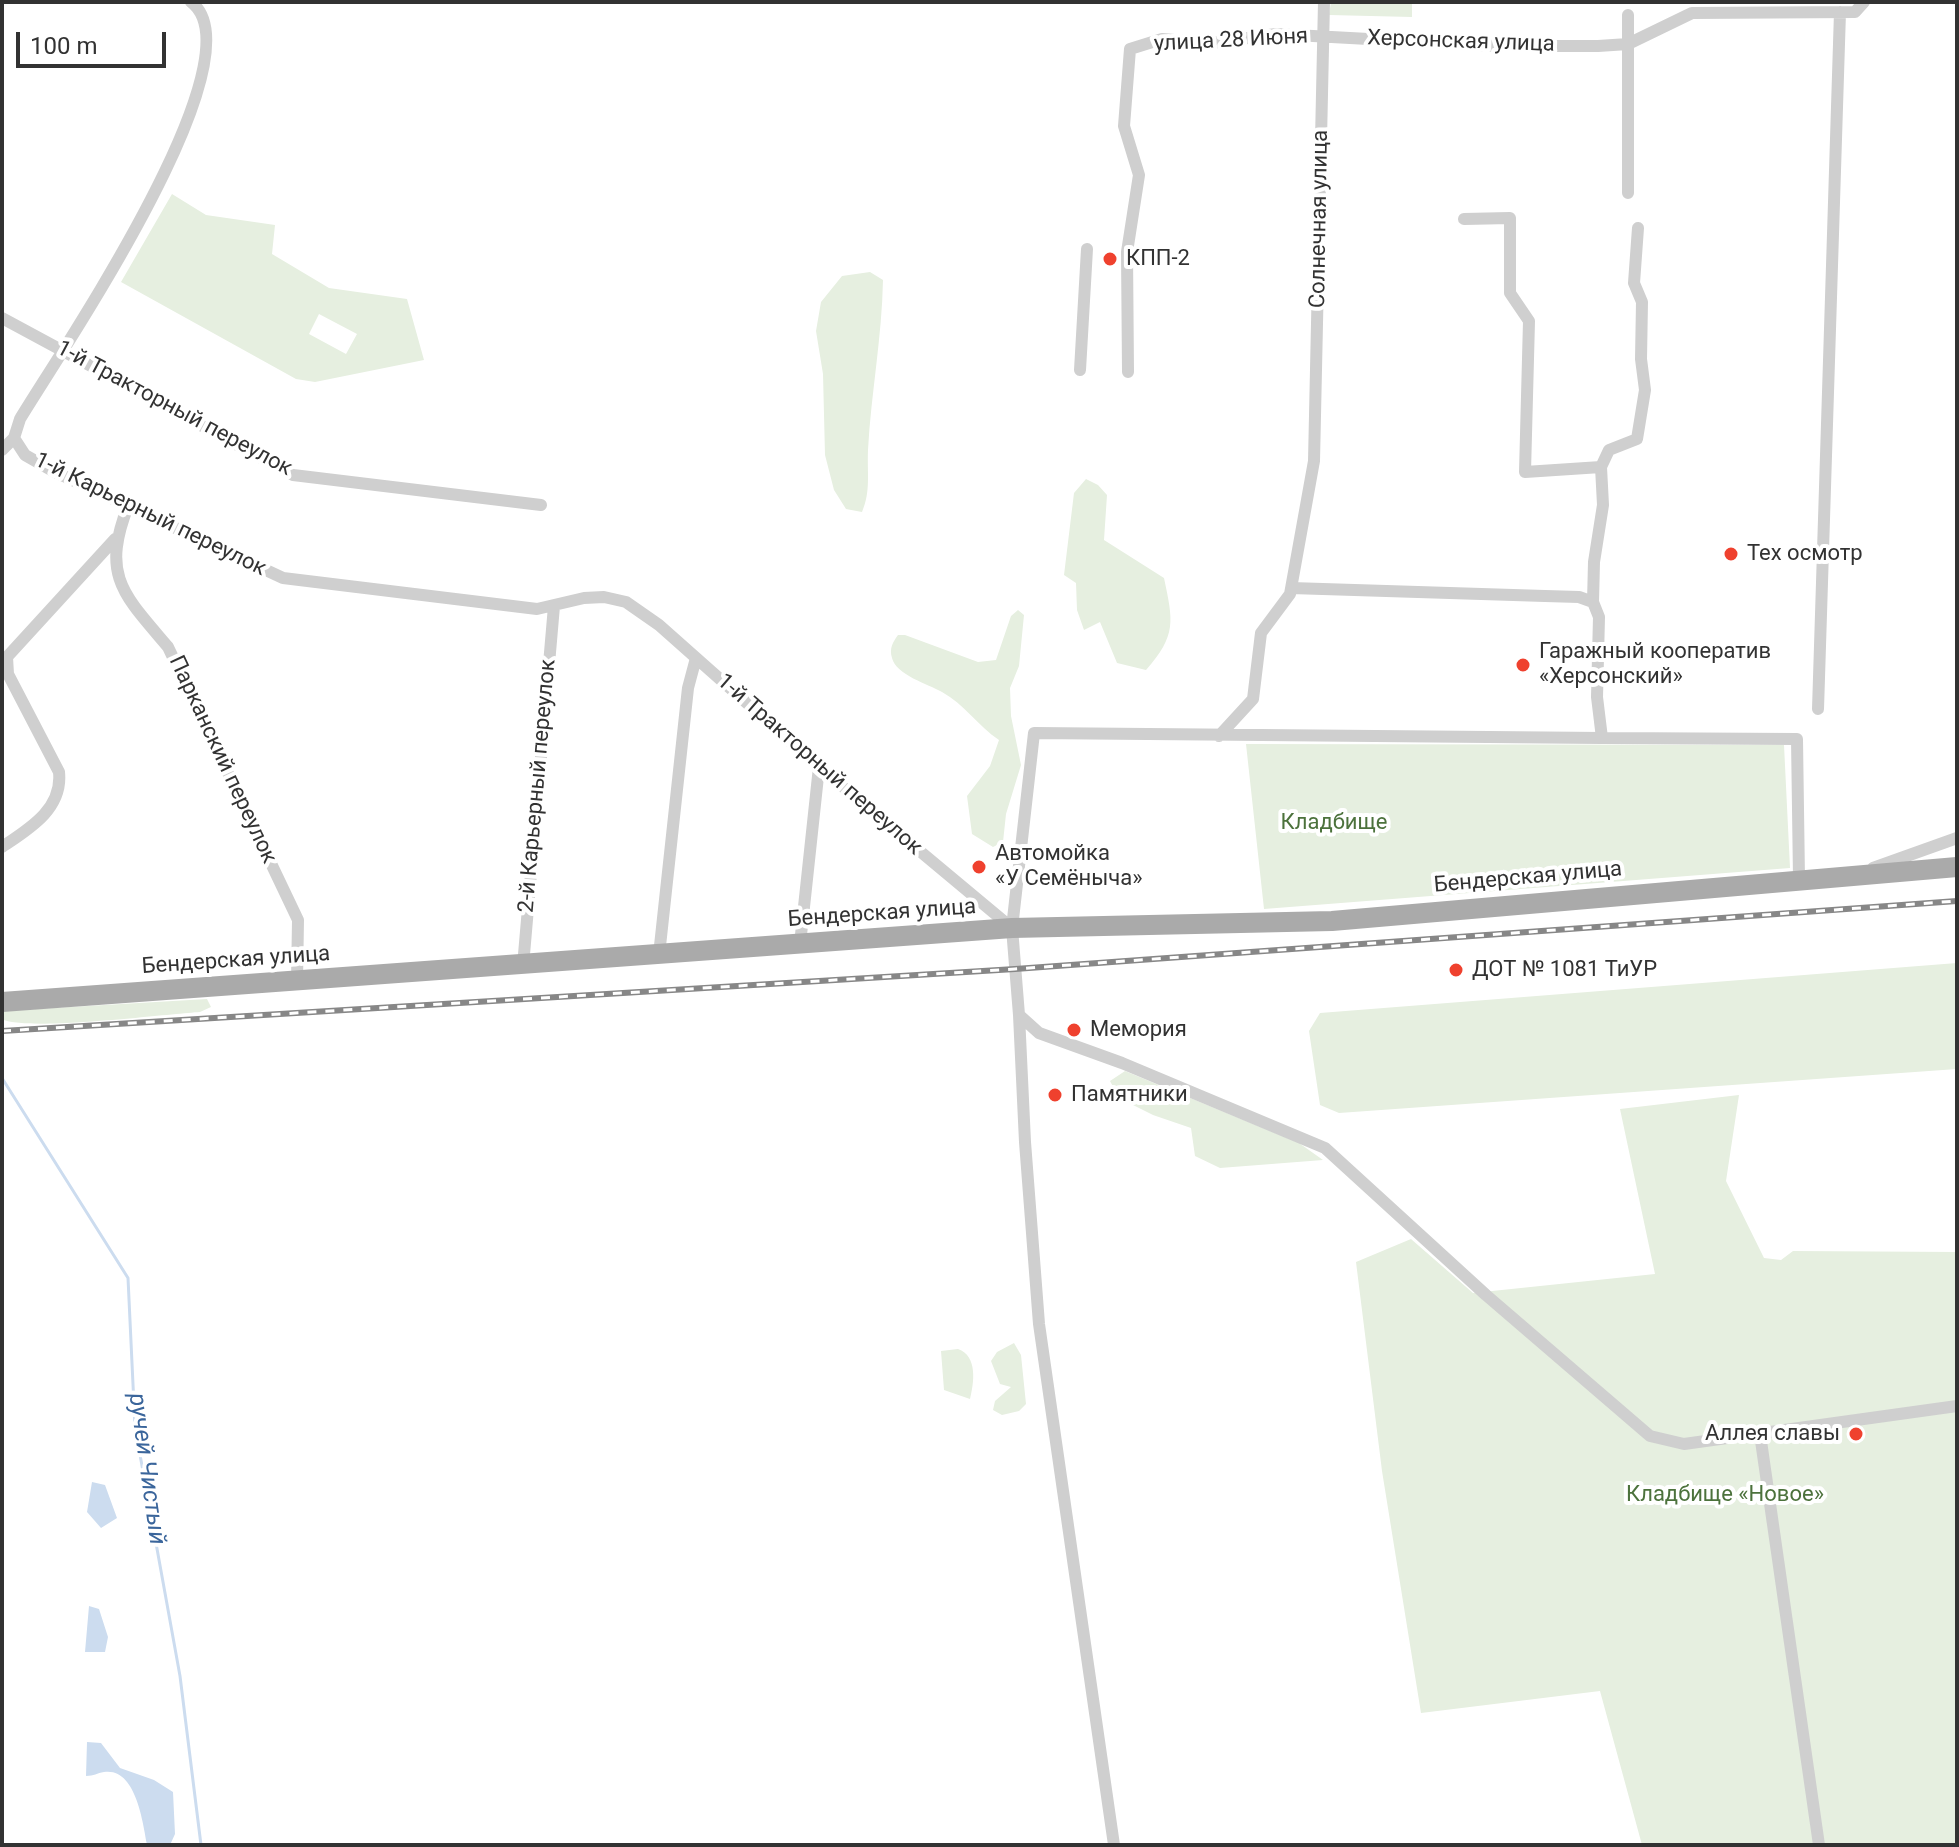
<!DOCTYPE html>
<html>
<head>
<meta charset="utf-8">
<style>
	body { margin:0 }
	#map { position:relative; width:1959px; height:1847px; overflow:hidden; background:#fff; font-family:Roboto,sans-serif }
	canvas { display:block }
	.frame { position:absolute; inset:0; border:4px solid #323232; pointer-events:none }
	.scale { position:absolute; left:16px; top:32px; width:150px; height:36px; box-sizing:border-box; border:4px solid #323232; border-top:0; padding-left:10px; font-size:24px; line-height:28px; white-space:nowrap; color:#323232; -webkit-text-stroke:6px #fff; paint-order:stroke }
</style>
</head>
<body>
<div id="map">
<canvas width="1959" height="1847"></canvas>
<div class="frame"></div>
<div class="scale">100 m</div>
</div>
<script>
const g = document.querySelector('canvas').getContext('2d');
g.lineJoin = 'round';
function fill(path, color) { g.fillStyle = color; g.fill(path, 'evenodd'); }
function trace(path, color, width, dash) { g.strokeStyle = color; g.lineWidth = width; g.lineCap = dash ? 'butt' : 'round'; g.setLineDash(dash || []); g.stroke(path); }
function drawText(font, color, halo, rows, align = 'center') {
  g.font = font + ' Roboto,sans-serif'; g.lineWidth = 8; g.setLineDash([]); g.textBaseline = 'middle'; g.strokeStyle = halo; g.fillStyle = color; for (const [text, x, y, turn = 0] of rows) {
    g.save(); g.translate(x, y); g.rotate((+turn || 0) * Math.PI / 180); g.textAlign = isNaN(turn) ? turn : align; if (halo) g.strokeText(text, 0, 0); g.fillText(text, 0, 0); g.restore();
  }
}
const green = new Path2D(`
	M1331,2h81v15l-83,-2z
	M172,194l34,21 69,10 -3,29 57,34 78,11 17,61 -109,22 -19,-3 -175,-97zM319,314l38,20 -11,20 -37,-20z
	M870,272l13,8c-1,57 -12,114 -15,170 -1,23 3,41 -6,62l-16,-3 -12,-19 -9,-35 -2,-81 -7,-43 5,-29 21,-26z
	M1086,479l12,6 9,10 -3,45 60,38c9,43 13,57 -18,92l-29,-7 -17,-41 -16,8 -7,-20 -1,-27 -12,-8 10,-82z
	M1018,610l6,5 -5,51 -9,22 1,28 10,49 -15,49 -3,28 -10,5 -21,-13 -5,-38 23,-30 9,-26c-21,-14 -35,-36 -57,-48 -14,-8 -46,-17 -50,-34 -3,-10 1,-16 6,-23h7l73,27 18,-2 15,-44z
	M1246,744l538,1 6,123 -526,41z
	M1957,963v106l-618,44 -19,-8 -11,-74 11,-18z
	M207,999l4,8 -11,5c-34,2 -175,20 -198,7v-8z
	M1125,1071l174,72 24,17 -103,8 -25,-12 -4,-28 -38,-13 -34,-17 -9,-17z
	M1739,1095l-13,86 38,77 17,2 12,-9 164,1v593h-315l-42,-154 -179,22 -39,-242 -26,-209 55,-23 62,54 182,-19 -35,-165z
	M1014,1343l7,12 5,49 -7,7 -17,4 -9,-5 2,-9 16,-14 -11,-3 -9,-23 6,-9z
	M958,1349c20,7 16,34 12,50l-26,-9 -3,-39z`);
const water = new Path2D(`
	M92,1482l13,3 12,33 -16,10 -14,-16z
	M89,1606l10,3 9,28 -3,15h-20z
	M87,1742l14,1 19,25 34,12 19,12 2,42 -5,11 -23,-1c-4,-21 -11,-77 -43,-72 -7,1 -10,4 -18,4z`);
const stream = new Path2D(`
	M2,1078l126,200 7,149 45,249 21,169`);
const minor = new Path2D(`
	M1628,15v178
	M1464,219l46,-1v75l19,28 -4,151 76,-5
	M1638,228l-4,55 8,19 -1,57 4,31 -8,49 -28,11 -8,17 2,38 -9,57 -1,40 6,15 -2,80 5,41 -568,-5 -22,195 7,87 20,18 83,30 203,85 161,147 164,141 34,8 273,-38
	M2,318l291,157 248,30
	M1080,370l7,-121
	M1128,372l-1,-120 12,-77 -15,-49 6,-77 32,-10 50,4 64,-9 222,12h100l30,-2 64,-31 163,-1 9,-10
	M14,438l11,17 28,16 230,107 254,31 47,-11 20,-1 22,5 33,23 160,142 193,161
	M2,450l12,-12 6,-19c37,-62 244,-363 171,-417
	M128,506c-27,70 -5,88 40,141l130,273 -1,61
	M1291,588l254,8 34,1 14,5
	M1818,709l22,-697
	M1219,736l34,-37 8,-66 29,-39 24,-133 10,-459
	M1602,738l195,1 2,140
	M2,847c27,-18 61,-38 57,-75l-51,-98 -1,-17 108,-118
	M1873,868l84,-30
	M800,944l19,-177
	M659,955l29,-267 8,-30
	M523,966l31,-360
	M1019,1015l6,127 14,182 75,521
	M1760,1434l59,411`);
const primary = new Path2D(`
	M2,1002l1010,-74 320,-7 625,-54`);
const rail = new Path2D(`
	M2,1031l1013,-62 942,-68`);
const markers = [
	[1110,259,8,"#ef412e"],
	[1731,554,8,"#ef412e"],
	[1523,665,8,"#ef412e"],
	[979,867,8,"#ef412e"],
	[1456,970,8,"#ef412e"],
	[1074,1030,8,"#ef412e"],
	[1055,1095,8,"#ef412e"],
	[1856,1434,8,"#ef412e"]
];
const streetNames = [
	["улица 28 Июня",1231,41,-3],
	["Херсонская улица",1461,42,2],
	["Солнечная улица",1320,219,-89],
	["1-й Тракторный переулок",174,409,28],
	["1-й Карьерный переулок",150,515,26],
	["Парканский переулок",222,760,65],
	["1-й Тракторный переулок",819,765,41],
	["2-й Карьерный переулок",538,786,-85],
	["Бендерская улица",1528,878,-5],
	["Бендерская улица",882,914,-4],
	["Бендерская улица",236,961,-4]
];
const poiNames = [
	["КПП-2",1126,259],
	["Тех осмотр",1747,554],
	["Гаражный кооператив",1539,652],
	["«Херсонский»",1539,677],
	["Автомойка",995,854],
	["«У Семёныча»",995,879],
	["ДОТ № 1081 ТиУР",1472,970],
	["Мемория",1090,1030],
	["Памятники",1071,1095],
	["Аллея славы",1840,1434,"right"]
];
const parkNames = [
	["Кладбище",1334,823],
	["Кладбище «Новое»",1725,1495]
];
const waterNames = [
	["ручей Чистый",146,1469,82]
];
fill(green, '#e6efe0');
fill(water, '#ccdcef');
trace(stream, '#ccdcef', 3);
trace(minor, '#cfcfcf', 12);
trace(primary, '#aaa', 20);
trace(rail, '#878787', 6);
trace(rail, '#fff', 3, [9]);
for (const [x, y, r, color] of markers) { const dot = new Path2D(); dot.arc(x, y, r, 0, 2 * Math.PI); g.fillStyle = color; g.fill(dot); trace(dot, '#fff', 3); }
drawText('22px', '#323232', '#fff', streetNames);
drawText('22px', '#323232', '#fff', poiNames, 'left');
drawText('22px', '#4c723c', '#fff', parkNames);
drawText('italic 24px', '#3a659b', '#fff', waterNames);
</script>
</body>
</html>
